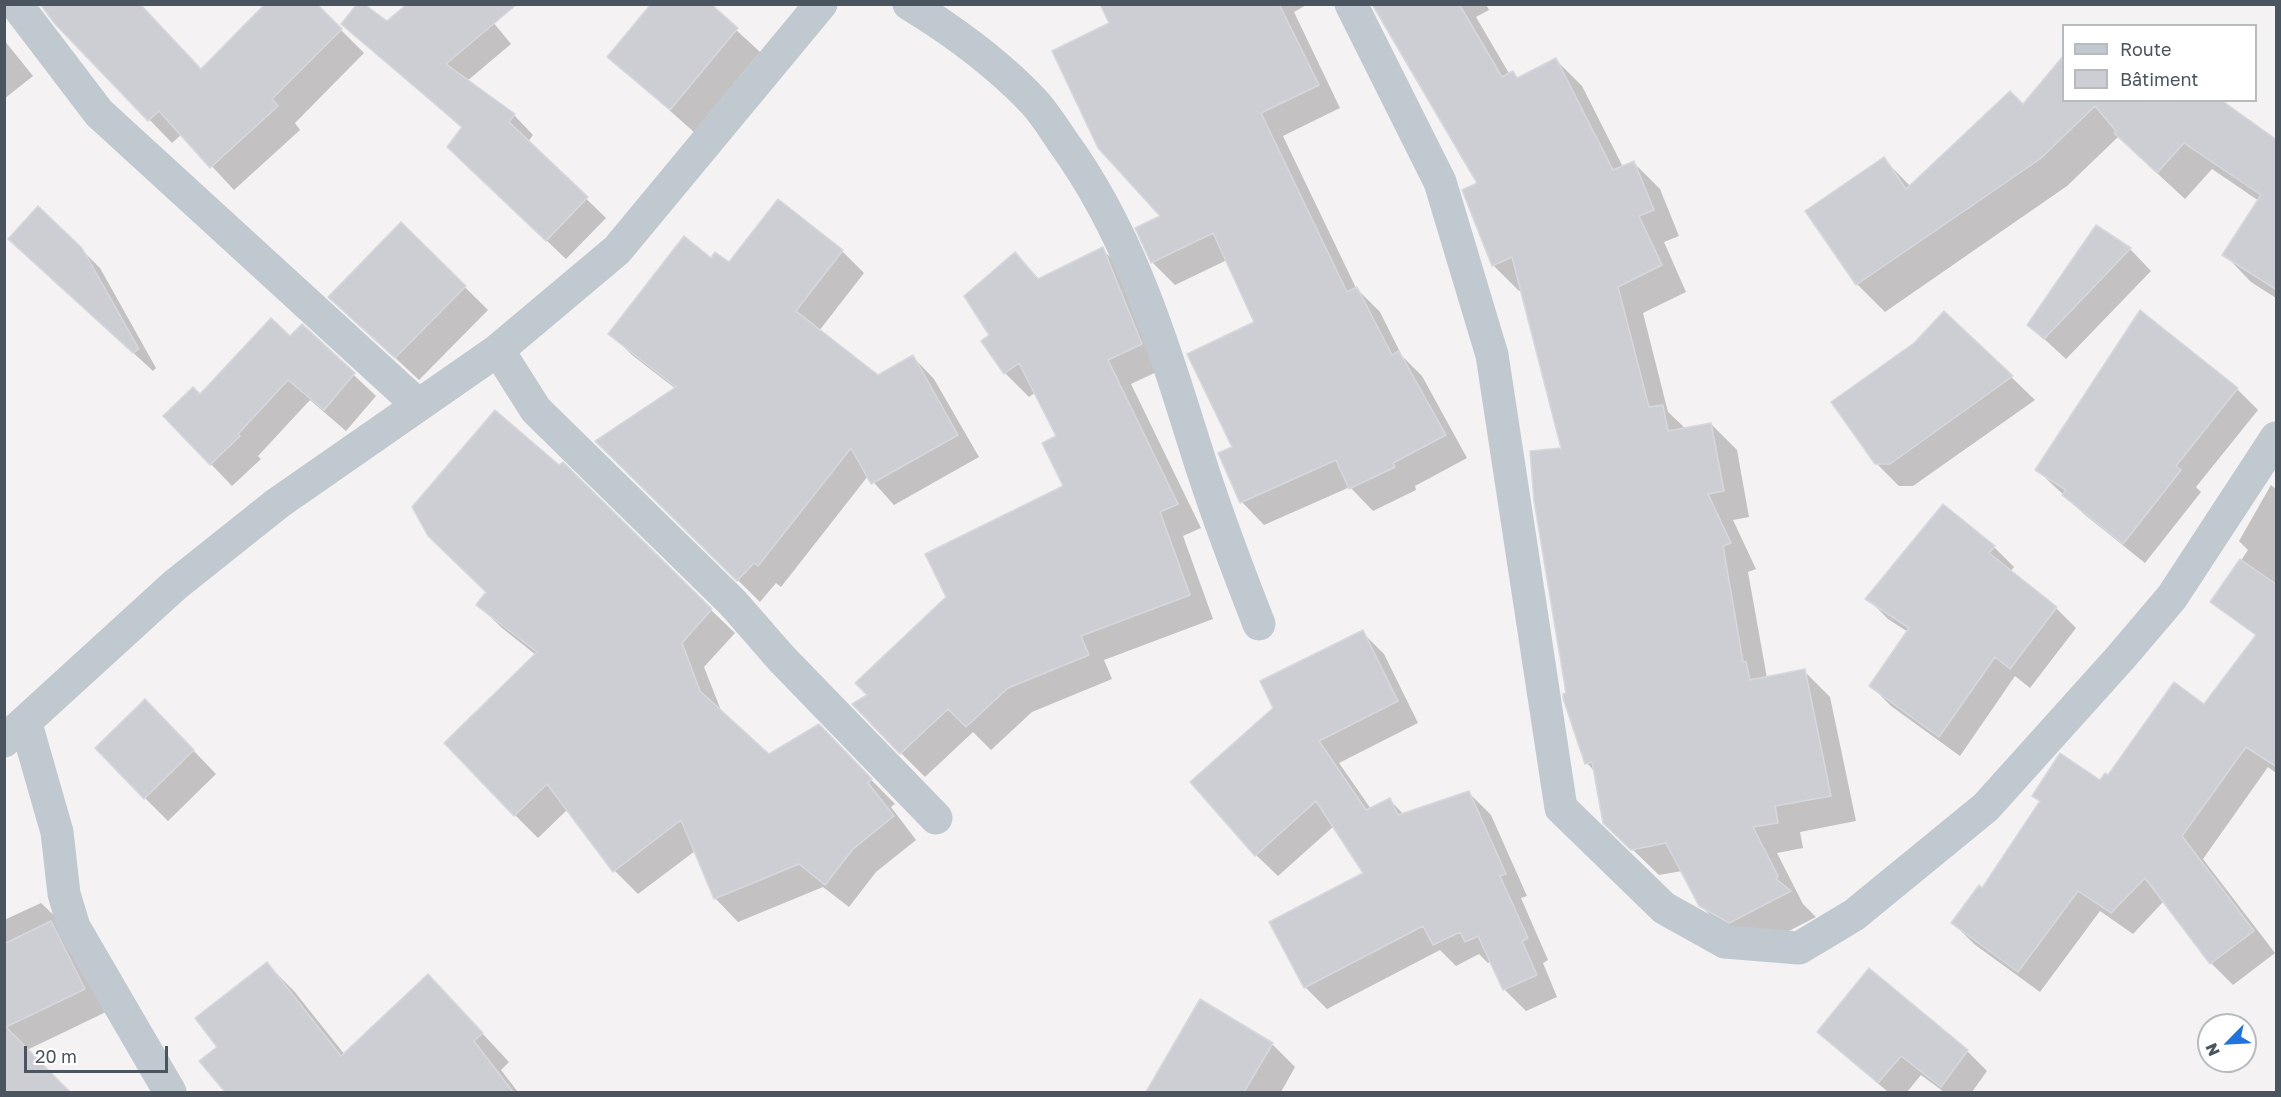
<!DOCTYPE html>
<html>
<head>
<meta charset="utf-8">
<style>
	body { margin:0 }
	#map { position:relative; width:2281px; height:1097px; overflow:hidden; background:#f4f2f2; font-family:"Golos Text",sans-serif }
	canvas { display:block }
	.frame { position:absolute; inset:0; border:6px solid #4a555f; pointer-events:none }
	.legend { position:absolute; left:2062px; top:24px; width:195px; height:78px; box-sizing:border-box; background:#fff; border:2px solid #b7bbbf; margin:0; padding:8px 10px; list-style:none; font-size:18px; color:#4a555f }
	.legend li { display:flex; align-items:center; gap:12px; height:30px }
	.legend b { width:30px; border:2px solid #b7bbbf }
	.north { position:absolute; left:2197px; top:1013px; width:60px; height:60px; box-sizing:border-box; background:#fff; border:2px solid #b7bbbf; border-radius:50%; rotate:246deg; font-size:16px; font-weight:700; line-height:24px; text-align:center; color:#4a555f }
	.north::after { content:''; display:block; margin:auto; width:21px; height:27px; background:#2174df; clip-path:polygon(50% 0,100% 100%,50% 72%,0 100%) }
	.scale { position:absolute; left:24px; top:1046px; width:144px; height:27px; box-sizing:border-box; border:3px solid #4a555f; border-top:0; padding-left:8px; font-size:18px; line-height:21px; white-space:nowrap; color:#4a555f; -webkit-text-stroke:4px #fff; paint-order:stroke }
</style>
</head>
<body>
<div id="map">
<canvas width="2281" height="1097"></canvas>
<div class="frame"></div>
<ul class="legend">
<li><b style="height:8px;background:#c0c9d0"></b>Route</li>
<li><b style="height:16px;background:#ccced4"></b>Bâtiment</li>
</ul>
<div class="north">N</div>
<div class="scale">20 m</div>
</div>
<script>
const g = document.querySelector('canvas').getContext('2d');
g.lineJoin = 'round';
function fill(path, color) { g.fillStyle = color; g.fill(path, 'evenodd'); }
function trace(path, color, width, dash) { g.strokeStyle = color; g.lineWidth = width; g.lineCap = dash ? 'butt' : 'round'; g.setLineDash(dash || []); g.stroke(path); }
const shadow = new Path2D(`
	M315,4l49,49 -69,70 5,7 -66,60 -52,-56 -10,9 -116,-120 146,47z
	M708,4l52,48 -66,80 -85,-75z
	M1103,4h205l-14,8 46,96 -57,28 73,152 24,24 22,44 20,20 45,82 -52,28 1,4 -43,21 -23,-24 -86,38 -22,-23 -8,-54 22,-125 -29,-63 -52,25 -23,-23 10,-45 -51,-193z
	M1374,4h112l3,6 -13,7 34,58 3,-2 6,6 37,-19 26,26 41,81 11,-4 26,26 19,47 -15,6 22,50 -43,21 25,99 18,17 25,-5 26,26 12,67 -16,3 23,49 -8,3 19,106 37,-7 26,26 26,124 -56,11 3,16 -26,5 26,51 13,13 -60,31 -29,-16 -27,-27 -18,-34 -23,4 -55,-53 -9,-50 -8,-9 -20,-69 -4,-245 -41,-159 -3,1 -26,-26 -13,-81z
	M488,16l23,28 -44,37 47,34 19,20 -5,7 78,76 -40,41 -97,-93 -6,-37 -120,-105z
	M4,40l29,36 -29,23z
	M2064,100h158l54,42v156l-25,-16 -27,-28 35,-53 -47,-32 -27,30 -67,-62 -51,49 -182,126 -28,-28 -50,-72 77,-53 27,28 113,-81z
	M778,201l64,50 22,22 -45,58 59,46 35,-20 21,22 45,78 -85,48 -26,-29 -87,111 -5,-4 -16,19 -163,-161 79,-52 -44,-34 -22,-22 101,-73 18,4z
	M401,224l87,86 -69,70 -89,-83z
	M2097,227l33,22 21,22 -85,88 -37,-34z
	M10,239l71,10 19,19 56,100 -3,3z
	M1102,249l24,24 39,95 -34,16 70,144 -18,8 30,83 -109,41 8,19 -80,33 -41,38 -18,-18 -48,45 -24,-24 -32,-58 196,-209 -7,-49 -22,-45 -7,5 -24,-24 -22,-32 8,-6 24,-81 25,26z
	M1945,313l90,87 -122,86h-14l-23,-23 39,-119z
	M302,326l74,70 -30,35 -36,-31 -52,56 3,3 -29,27 -67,-70 125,-78z
	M2237,389l21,21 -62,77 5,5 -56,71 -60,-48 -48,-45z
	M2271,485l5,4v106l-38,-30 10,-15 -9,-9z
	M1994,547l20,20 -4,5 46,36 20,20 -46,60 -15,-12 -55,80 -69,-50 -20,-20 37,-54 -20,-13 -20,-20z
	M478,605l233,5 24,23 -31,34 18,46 47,43 73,-6 53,54 -4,3 25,33 -40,32 -27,35 -26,-20 -85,35 -23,-24 -20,-47 -57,43 -23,-23 -47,-62 -30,29 -23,-23 21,-160 -34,-27z
	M1362,632l22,22 34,69 -79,40 32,46 19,-9 14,15 65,-22 22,22 36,81 -6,2 27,62 -5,3 14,34 -31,14 -22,-22 -13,-28 -3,2 -9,-9 -23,12 -16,-16 -113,59 -22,-22 61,-113 -32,-48 -56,50 -22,-21z
	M2276,653v120l-8,-6 -65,92 72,94 -42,32 -22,-22 -47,-62 -31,33 -33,-23 -60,81 -66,-48 -21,-21 29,-33 58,-88 -6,-6 67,-13z
	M168,724l48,50 -48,47 -23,-23z
	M41,903l23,22 42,87 -79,38 41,42h-64v-172z
	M267,964l27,27 51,64 110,-51 54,58 -8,8 17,22h-291l-26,-31 18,-14z
	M1819,1032l148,19 20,20 -15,21h-28l-23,-17 -14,17h-19z
	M1272,1044l23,23 -14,25h-121l-8,-8z`);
const building = new Path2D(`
	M40,4h100l61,65 64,-65h52l25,25 -70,70 6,7 -68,62 -51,-57 -11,10 -93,-97z
	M357,4h7l23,17 20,-17h110l-71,60 69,50 -6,8 79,75 -42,44 -99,-94 15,-20 -121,-103z
	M651,4h60l27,24 -68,82 -63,-53z
	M1100,4h179l40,81 -58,28 86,179 10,-5 35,68 7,-4 47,84 -53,28 2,4 -46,22 -13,-29 -96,43 -22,-50 14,-6 -45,-93 67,-32 -41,-89 -62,30 -16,-35 25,-12 -62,-68 -46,-97 57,-28z
	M1372,4h87l43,73 11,-6 4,7 39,-20 57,112 21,-9 20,49 -15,6 23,49 -44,22 31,120 14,-2 5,26 43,-8 13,68 -16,3 23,49 -8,3 20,116h3l4,18 55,-11 26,127 -56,10 3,17 -25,4 25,49 -2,3 15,12 -62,32 -30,-17 -33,-63 -35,7 -28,-27 -11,-61 -7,2 -22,-66v-4l3,-1 -32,-192 -4,-50 31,-3 -49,-191 -20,9 -30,-76 15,-7z
	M2064,55v45h157l56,40v150l-55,-35 39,-60 -77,-52 -27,30 -43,-40 2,-2 -21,-25 -55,53 -184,126 -51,-74 79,-54 22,32 104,-98 13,13z
	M778,199l65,51 -47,61 82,64 35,-20 45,80 -87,49 -20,-36 -93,118 -4,-3 -17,18 -142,-140 81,-54 -68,-53 76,-98 27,22 4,-6 14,10z
	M38,206l44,42 57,101 -6,4 -125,-114z
	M401,222l65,64 -71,72 -67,-61z
	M2096,225l35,23 -87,91 -17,-14z
	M1103,247l39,97 -34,16 70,144 -18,8 30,83 -109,41 8,19 -81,33 -42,39 -18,-18 -48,45 -48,-50 15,-9 -12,-12 91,-86 -21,-43 138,-68 -21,-43 14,-7 -37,-73 -15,11 -23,-33 8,-6 -25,-39 51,-44 23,27z
	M2140,310l98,78 -62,78 5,4 -58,74 -61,-49 4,-5 -31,-20z
	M1944,311l69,65 -123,88h-15l-44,-62 83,-59z
	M271,318l19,18 12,-12 53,49 -31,37 -36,-30 -50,54 2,2 -30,29 -47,-49 30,-29 7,7z
	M495,410l64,55 4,-3 149,147 -30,34 18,48 69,63 50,-30 53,55 -4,4 26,33 -41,33 -28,36 -26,-21 -85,35 -33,-79 -68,52 -66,-88 -33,32 -70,-73 93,-91 -61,-47 10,-13 -58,-56 -16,-29z
	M1943,504l52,42 -6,7 68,54 -47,62 -15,-12 -56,80 -70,-51 40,-58 -44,-29z
	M2240,559l37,26v182l-31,-20 -64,89 72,95 -44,33 -65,-86 -34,35 -33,-22 -60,81 -67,-49 28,-38 3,3 58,-87 -8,-5 28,-43 40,27 5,-7 3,2 66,-93 30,22 52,-69 -46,-33z
	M1363,630l35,71 -79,40 47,69 24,-12 8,17 71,-24 37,83 -6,2 28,62 -6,3 15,34 -34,15 -25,-54 -13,6 -5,-10 -27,13 -10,-19 -119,62 -35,-66 94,-49 -47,-72 -61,55 -65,-74 83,-74 -13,-27z
	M145,699l49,51 -50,49 -49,-51z
	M51,921l34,68 -79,38 64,65h-66v-148z
	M267,962l74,94 87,-82 55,59 -9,8 39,51h-288l-26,-31 18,-14 -22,-29z
	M1869,968l99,82 -27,37 -40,-31 -23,27 -61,-51z
	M1200,999l73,44 -29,49h-98z`);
const street = new Path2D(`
	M16,4l83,109 318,291
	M909,4c46,28 88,59 125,98 11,12 20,27 29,40 72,99 103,214 140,329 17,52 36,102 56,153
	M1351,4l89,178 52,173 69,453 103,100 61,34 74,6 55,-33 132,-108 135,-150 51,-60 104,-159
	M498,350l38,60 197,193 48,55 155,160
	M26,724l31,108 7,62 10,33 96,165
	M4,741l171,-156 103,-82 220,-153 119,-100 204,-246`);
fill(shadow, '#0003');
fill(building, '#ccced4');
trace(building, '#d6d8dd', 1.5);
trace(street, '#c0c9d0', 33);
</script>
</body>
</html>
